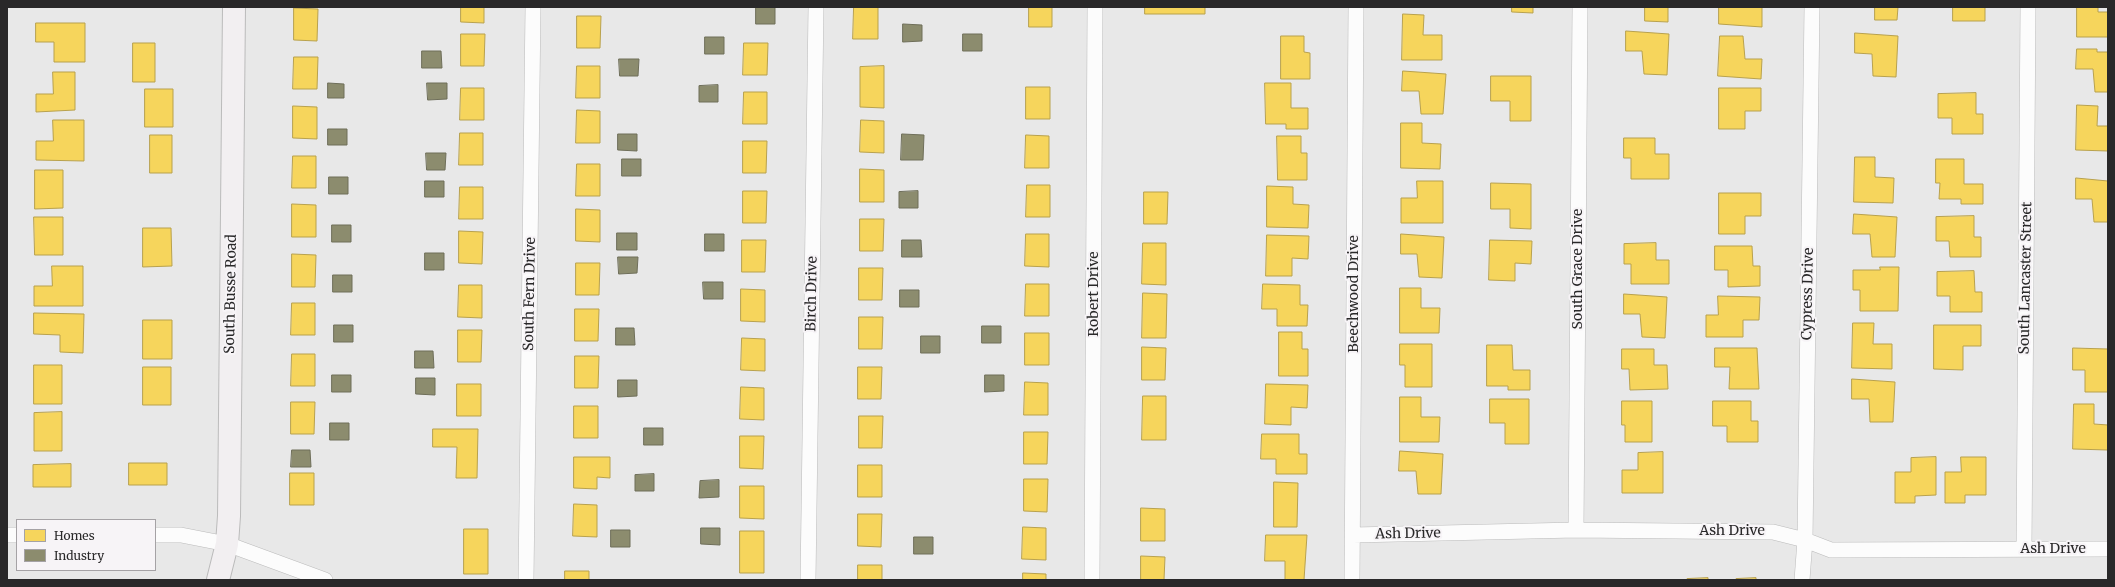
<!DOCTYPE html>
<html>
<head>
<meta charset="utf-8">
<style>
	body { margin:0 }
	#map { position:relative; width:2115px; height:587px; overflow:hidden; background:#e8e8e8; font-family:Merriweather,serif }
	canvas { display:block }
	.frame { position:absolute; inset:0; border:8px solid #292829; pointer-events:none }
	.legend { position:absolute; left:16px; top:519px; width:140px; height:52px; box-sizing:border-box; background:#f7f4f7; border:1px solid #a5a2a5; margin:0; padding:5px 7px; list-style:none; font-size:12px; color:#292829 }
	.legend li { display:flex; align-items:center; gap:8px; height:20px }
	.legend b { width:20px; border:1px solid #a5a2a5 }
</style>
</head>
<body>
<div id="map">
<canvas width="2115" height="587"></canvas>
<div class="frame"></div>
<ul class="legend">
<li><b style="height:11px;background:#f6d55c"></b>Homes</li>
<li><b style="height:11px;background:#8c8c6e"></b>Industry</li>
</ul>
</div>
<script>
const g = document.querySelector('canvas').getContext('2d');
g.lineJoin = 'round';
function fill(path, color) { g.fillStyle = color; g.fill(path, 'evenodd'); }
function trace(path, color, width, dash) { g.strokeStyle = color; g.lineWidth = width; g.lineCap = dash ? 'butt' : 'round'; g.setLineDash(dash || []); g.stroke(path); }
function drawText(font, color, halo, rows, align = 'center') {
  g.font = font + ' Merriweather,serif'; g.lineWidth = 4; g.setLineDash([]); g.textBaseline = 'middle'; g.strokeStyle = halo; g.fillStyle = color; for (const [text, x, y, turn = 0] of rows) {
    g.save(); g.translate(x, y); g.rotate((+turn || 0) * Math.PI / 180); g.textAlign = isNaN(turn) ? turn : align; if (halo) g.strokeText(text, 0, 0); g.fillText(text, 0, 0); g.restore();
  }
}
const homes = new Path2D(`
	M461,7h23v16l-23,-1z
	M854,7h24v32h-25z
	M1029,7h23v20h-23z
	M1145,7h60v7h-60z
	M1512,7h21v6l-21,-1z
	M1645,7h23v15l-23,-1z
	M1719,7h43v20l-43,-3z
	M1875,7h23l-1,13h-22z
	M1953,7h32v14h-32z
	M2077,7h21v5h10v25h-31z
	M294,8l24,1 -1,32 -23,-1z
	M1403,14l21,1 -1,20h19v25h-40z
	M577,16h24l-1,32h-23z
	M36,23h49v39h-31v-20h-18z
	M1626,31l43,3 -2,41 -23,-1 -2,-23h-16z
	M1855,33l43,3 -2,41 -23,-1 -1,-22 -17,-1z
	M461,34h24l-1,32h-23z
	M1281,36h23v16l6,1v26h-29z
	M1720,36h23l2,23h17l-1,20 -43,-3z
	M133,43h22v39h-22z
	M744,43h24l-1,32h-24z
	M2077,49h20v3h11v40h-13l-2,-23h-17z
	M294,57h24l-1,32h-24z
	M577,66h23v32h-24z
	M884,66v42l-24,-1v-40z
	M1403,71l43,3 -3,40h-22l-2,-23h-17z
	M53,72h22v38l-39,2v-18h17z
	M1491,76h40v45h-21v-20h-19z
	M1265,83h26v25h17v21h-22v-5h-20z
	M1026,87h24v32h-24z
	M461,88h23v32h-24z
	M1719,88h42v23h-16v18h-26z
	M145,89h28v38h-28z
	M744,92h23v32h-24z
	M1976,93v21h7v20h-31v-16h-14v-24z
	M2077,105l21,1 -1,20h11v25l-32,-1z
	M293,106l24,1v32l-24,-1z
	M577,110l23,1v32h-24z
	M53,120h31v41l-48,-1v-19h17z
	M861,120l23,1v32l-24,-1z
	M1401,123h21v20l19,1 -1,25 -39,-1z
	M460,133h23v32h-24z
	M150,135h22v38h-22z
	M1026,135l23,1v32h-24z
	M1277,136h24v17h6v27h-29z
	M1624,138h31v16h14v25h-38v-21h-7z
	M743,141h24l-1,32h-23z
	M293,156h23v32h-24z
	M1855,157h20v20l19,1 -1,25 -39,-1z
	M1936,159h28v25h19v20h-22v-5h-22l1,-16h-4z
	M577,164h23v32h-24z
	M860,169l24,1v32h-24z
	M35,170h28v38l-28,1z
	M2076,178l32,3v41h-14l-2,-23h-16z
	M1417,181h26v42h-42v-25h16z
	M1491,183l40,1v45l-21,-1v-19h-19z
	M1027,185h23v32h-24z
	M1267,186l26,1v17l16,1 -1,23 -41,-1z
	M460,187h23v32h-24z
	M743,191h24l-1,32h-23z
	M1144,192h24l-1,32h-23z
	M1719,193h42v23h-16v18h-26z
	M292,204l24,1v32h-24z
	M576,209l24,1v32l-24,-1z
	M1854,214l43,3 -2,40h-23l-2,-23h-17z
	M1974,216v21h7v20h-31l-1,-16h-13v-24z
	M34,217h29v38h-28z
	M860,219h24l-1,32h-23z
	M143,228h28l1,38 -29,1z
	M459,231l24,1 -1,32 -23,-1z
	M1026,234h23v33l-24,-1z
	M1401,234l43,3 -2,41 -23,-1 -2,-23h-16z
	M1267,235l42,1 -1,23 -16,-1v18h-26z
	M742,240h24l-1,32h-23z
	M1490,240l42,1 -1,23 -16,-1v18l-26,-1z
	M1143,243h23v42l-24,-1z
	M1656,243v17h13v24h-38v-20h-7v-20z
	M1715,246h37l1,20h7v20l-32,1v-17h-13z
	M292,254l24,1 -1,32h-23z
	M576,263h24l-1,32h-23z
	M52,266h31v40h-49v-20h18z
	M1880,267h19l-1,44h-38v-21h-7v-20h27z
	M859,268h24l-1,32h-23z
	M1974,271l1,21h7v20h-32v-16h-13v-24z
	M1026,284h23v32h-24z
	M1263,284l37,1v20h8l-1,21h-30v-17h-15z
	M459,285h23v33l-24,-1z
	M1400,288h21v20h19l-1,25h-39z
	M741,289l24,1v32l-24,-1z
	M1143,293l24,1 -1,44h-24z
	M1624,294l43,3 -2,41 -23,-1 -2,-23h-16z
	M1718,296l42,1 -1,23h-16v17h-37v-22h12z
	M292,303h23v32h-24z
	M575,309h24l-1,32h-23z
	M34,313l50,1 -1,39 -23,-1v-17l-26,-1z
	M859,317h24l-1,32h-23z
	M143,320h29v39h-29z
	M1853,323h21l-1,21h19v25l-40,-1z
	M1934,325h47v21h-18v24l-29,-1z
	M458,330h24l-1,32h-23z
	M1279,332h23v17h6v27h-29z
	M1025,333h24v32h-24z
	M742,338l23,1v32l-24,-1z
	M1400,344h32v43h-27v-22h-5z
	M1487,345h25l1,25h17v20h-22v-4h-21z
	M1142,347l24,1 -1,32h-23z
	M1715,348h42l2,41h-30l1,-22h-15z
	M2073,348l35,1v43h-23v-22h-12z
	M1622,349h32v16h13l1,24 -38,1 -1,-21h-7z
	M292,354h23v32h-24z
	M575,356h24l-1,32h-23z
	M34,365h28v39h-28z
	M143,367h28v38h-28z
	M858,367h24l-1,32h-23z
	M1852,379l43,3 -2,40h-23l-1,-23h-17z
	M1025,382l23,1v32h-24z
	M457,384h24v32h-24z
	M1266,384l42,1 -1,23 -16,-1v18l-26,-1z
	M741,387l23,1v32l-24,-1z
	M1143,396h23v44h-24z
	M1400,397h21v20h19l-1,25h-39z
	M1490,399h39v45h-24v-21h-15z
	M1622,401h30v41h-27v-17h-3z
	M1713,401h38v20h7v21h-31v-16h-14z
	M291,402h24l-1,32h-23z
	M2074,404h20v20l14,1v25l-35,-1z
	M574,406h24v32h-24z
	M62,412v39h-28v-38z
	M859,416h24l-1,32h-23z
	M433,429h45l-1,49h-21l1,-31h-24z
	M1024,432h24l-1,32h-23z
	M1262,434h37v20h8v20h-31v-15h-15z
	M740,436h24l-1,33 -23,-1z
	M1400,451l43,3 -2,40h-23l-2,-23h-17z
	M1663,452v41h-41v-23h16v-17z
	M574,457h36v21l-13,-1v12l-23,-1z
	M1936,457v38l-21,1v7h-20v-31h16v-14z
	M1961,457h25v38h-21v8h-20v-31h16z
	M129,463h38v22h-38z
	M71,464v23h-38v-22z
	M858,465h24v32h-24z
	M290,473h24v32h-24z
	M1024,479h24l-1,33 -23,-1z
	M1274,482l24,1 -1,44h-23z
	M740,486h24v33l-24,-1z
	M574,504l23,1v32l-24,-1z
	M1141,508l24,1v32h-24z
	M858,514h24l-1,33 -23,-1z
	M1023,527l23,1v32l-24,-1z
	M464,529h24v45h-24z
	M740,531h24v42h-24z
	M1266,535h41l-3,45h-19v-19h-20z
	M1141,556l24,1 -1,23h-23z
	M858,565h24v15h-24z
	M565,571h24v9h-24z
	M1023,573l23,1v6h-23z
	M1708,578v2h-21v-1z
	M1756,578v2h-20v-1z`);
const industry = new Path2D(`
	M756,7h19v17h-19z
	M903,24l19,1v16l-19,1z
	M963,34h19v17h-19z
	M705,37h19v17h-19z
	M422,51h19l1,17h-20z
	M619,59h20l-1,17h-18z
	M328,83l16,1v14h-16z
	M427,83h20v16l-19,1z
	M718,85v17h-19v-16z
	M328,129h19v16h-19z
	M618,134h19v17l-19,-1z
	M902,134l22,1 -1,25h-22z
	M426,153h20l-1,17h-18z
	M622,159h19v17h-19z
	M329,177h19v17h-19z
	M425,181h19v16h-19z
	M918,191v17h-19v-16z
	M332,225h19v17h-19z
	M617,233h20v17h-20z
	M705,234h19v17h-19z
	M902,240h19l1,17h-20z
	M425,253h19v17h-19z
	M618,257h20l-1,16 -18,1z
	M333,275h19v17h-19z
	M703,282h20v17h-19z
	M900,290h19v17h-19z
	M334,325h19v17h-19z
	M982,326h19v17h-19z
	M616,328h18l1,17h-19z
	M921,336h19v17h-19z
	M415,351h18l1,17h-19z
	M332,375h19v17h-19z
	M985,375h19v16l-19,1z
	M416,378h19v17l-19,-1z
	M618,380h19v16l-19,1z
	M330,423h19v17h-19z
	M644,428h19v17h-19z
	M292,450h18l1,17h-20z
	M654,474v17h-19v-16z
	M719,480v17l-20,1 1,-17z
	M701,528h19v17l-19,-1z
	M611,530h19v17h-19z
	M914,537h19v17h-19z`);
const street = new Path2D(`
	M1576,530l4,-523
	M7,535h10
	M155,535h26l46,9 98,36
	M1353,535l223,-5 197,2 32,8 26,10 277,-1
	M2024,549l4,-542
	M526,580l7,-573
	M808,580l8,-573
	M1092,580l3,-573
	M1352,580l4,-573
	M1802,580l3,-40 7,-533`);
const secondary = new Path2D(`
	M218,580l9,-36 2,-28 5,-509`);
const streetNames = [
	["South Grace Drive",1578,269,-90],
	["South Lancaster Street",2026,278,-89],
	["South Busse Road",231,294,-89],
	["South Fern Drive",530,294,-89],
	["Birch Drive",812,294,-89],
	["Robert Drive",1094,294,-90],
	["Beechwood Drive",1354,294,-90],
	["Cypress Drive",1808,294,-89],
	["Ash Drive",1732,531],
	["Ash Drive",1408,534,-1],
	["Ash Drive",2053,549]
];
fill(homes, '#f6d55c');
trace(homes, '#b8a14d', 1);
fill(industry, '#8c8c6e');
trace(industry, '#6e6e59', 1);
trace(street, '#bbb', 16);
trace(secondary, '#bbb', 24);
trace(street, '#fcfcfc', 15);
trace(secondary, '#f2eff1', 22);
drawText('14px', '#292829', '#f7f4f7', streetNames);
</script>
</body>
</html>
